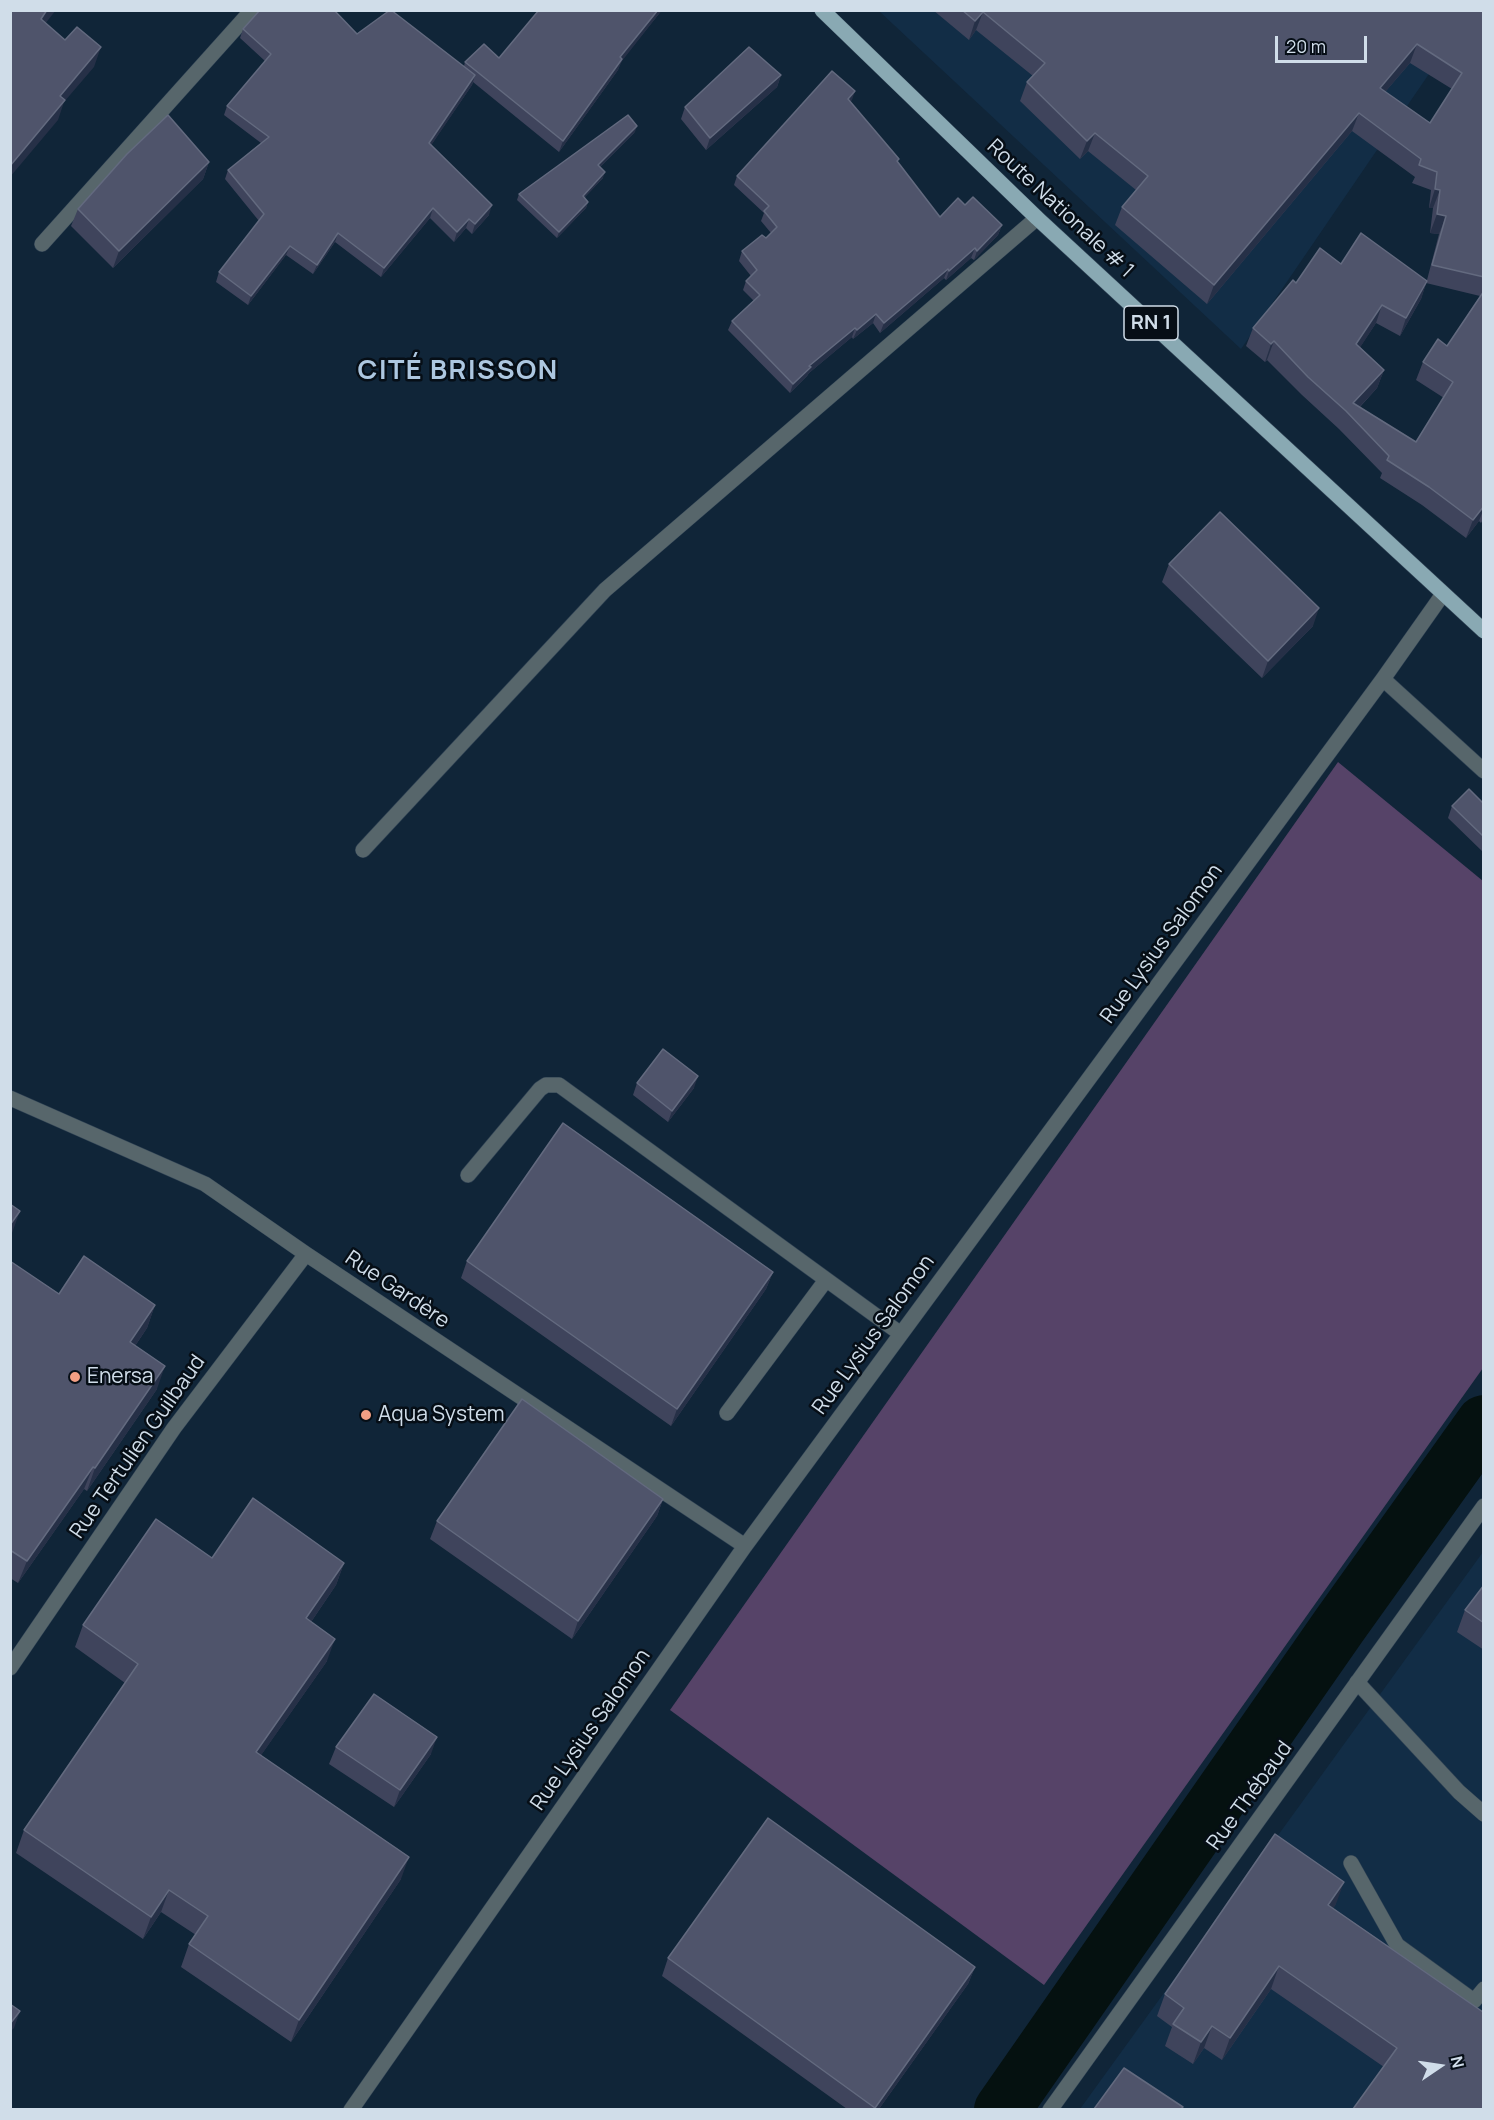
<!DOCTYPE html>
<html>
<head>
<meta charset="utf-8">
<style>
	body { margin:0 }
	#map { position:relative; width:1494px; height:2120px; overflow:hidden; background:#102538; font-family:Manrope,sans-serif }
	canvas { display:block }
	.frame { position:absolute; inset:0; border:12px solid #d0dde9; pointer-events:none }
	.north { position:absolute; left:1410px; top:2036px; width:60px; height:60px; -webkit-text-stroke:4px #060e16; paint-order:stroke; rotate:77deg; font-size:16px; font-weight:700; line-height:24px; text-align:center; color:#d0dde9 }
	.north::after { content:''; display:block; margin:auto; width:21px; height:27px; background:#d0dde9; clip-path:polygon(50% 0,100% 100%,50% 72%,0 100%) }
	.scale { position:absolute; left:1275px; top:36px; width:92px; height:27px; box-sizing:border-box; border:3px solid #d0dde9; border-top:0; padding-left:8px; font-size:18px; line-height:21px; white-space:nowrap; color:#d0dde9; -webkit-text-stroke:4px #060e16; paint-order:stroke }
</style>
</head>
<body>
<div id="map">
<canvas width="1494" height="2120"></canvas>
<div class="frame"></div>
<div class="north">N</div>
<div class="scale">20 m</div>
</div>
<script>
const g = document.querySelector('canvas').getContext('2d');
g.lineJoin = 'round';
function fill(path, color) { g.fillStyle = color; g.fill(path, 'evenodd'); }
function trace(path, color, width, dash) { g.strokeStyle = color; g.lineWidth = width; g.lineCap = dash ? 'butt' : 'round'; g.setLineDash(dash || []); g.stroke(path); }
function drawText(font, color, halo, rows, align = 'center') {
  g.font = font + ' Manrope,sans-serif'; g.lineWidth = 5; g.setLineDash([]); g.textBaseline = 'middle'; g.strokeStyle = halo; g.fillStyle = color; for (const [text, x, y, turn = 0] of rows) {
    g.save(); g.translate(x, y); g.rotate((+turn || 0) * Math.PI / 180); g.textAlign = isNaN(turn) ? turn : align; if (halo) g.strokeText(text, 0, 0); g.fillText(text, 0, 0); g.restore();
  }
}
const built = new Path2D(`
	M879,11h593l-231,338z
	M1483,1552v557h-403z`);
const green = new Path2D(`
	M1338,762l145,119v487l-439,617 -374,-275z`);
const river = new Path2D(`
	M1002,2110l337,-484 145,-203`);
const minor = new Path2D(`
	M42,244l210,-234
	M1383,679l101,92
	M363,850l242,-260 432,-372
	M10,1098l195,86 101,70 439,292
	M468,1175l72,-86 6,-4h13l342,249
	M727,1413l99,-133
	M10,1668l164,-240 132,-174
	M1357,1682l102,110 25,22
	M1351,1863l46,82 77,56 10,-12
	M351,2110l394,-564 638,-867 60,-85
	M1050,2110l434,-604`);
const major = new Path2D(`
	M822,10l215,208 447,413`);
const wall = new Path2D(`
	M539,10h123l-41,51 -3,9 -59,82 -86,-70 -1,3 -41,60 58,70 -17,19 -6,-6 -12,14 -24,-24 -49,59 -46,-35 -22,32 -27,-19 -38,50 -32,-23 3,-10 40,-51 -34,-42 3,-9 33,-27 -37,-28 3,-9 38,-45 -25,-23 3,-9 114,5 107,32 1,-4 34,-4z
	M933,10h551v508l-3,5 -2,-2 -13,17 -44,-33 -42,-27 2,-5 -43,-44 -37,-34 -35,-35 -2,2 -19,-16 7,-18 43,-45 45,-19 86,16 12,-46 -9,-1 3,-25h-4l2,-18 -19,-7 3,-6 -63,-46 -145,173 -92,-79 7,-18 14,-17 -48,-39 -8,8 -60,-58 7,-19 6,-6 -57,-46 -7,10zM1410,63l42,26 -22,34 -45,-31zM1426,283l54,13 -33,50 -24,16 -7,18 28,18 -28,44 -56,-35 17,-19 7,-18 -24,-23 16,-24 24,13 21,-37z
	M781,75l-4,12 -71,63 -25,-31 4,-12z
	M855,91l-5,11 90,115 25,-12 37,20 -4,10 -24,25 -3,-2 -25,22 -2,-2 -64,55 -7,-10 -20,16 -1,-2 -43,36 -2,3 -17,17 -62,-63 4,-9 22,-20 -11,-11 3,-9 5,-5 -12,-15 3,-10 24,-13 5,-5 -10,-12 3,-8 -30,-28 3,-9z
	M635,132l-35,35 3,11 -19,20 4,4 -2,6 -29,30 -40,-38 2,-6z
	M209,162l-6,17 -90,89 -42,-42 7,-17z
	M1169,564l144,62 -51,52 -100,-96z
	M1484,804v49l-36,-35 4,-12z
	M637,1083l57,5 -26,34 -35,-27z
	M10,1261l49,33 96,11 -8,23 -12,18 22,43 -70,102 -3,-2 -66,94 -8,-5z
	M467,1261l306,11 -7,17 -95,137 -210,-148z
	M663,1499l-6,17 -85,123 -142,-100 7,-18z
	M344,1563l-8,22 -25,37 16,39 -66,94 140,124 -110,163 -110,-75 8,-23 7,-9 -35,-23 -18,27 -127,-86 8,-23 101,-147 -50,-36 8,-22z
	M1484,1585v65l-27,-18 8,-22z
	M336,1747l95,7 -37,53 -65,-43z
	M1336,1904l-3,4 150,104 -99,55 -113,-78 -49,71 -18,-12 -11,16 -28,-18 7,-19 -15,-11 8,-22z
	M668,1958l307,9 -7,17 -89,125h-32l-185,-133z`);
const shadedWall = new Path2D(`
	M47,10h9l-22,28 7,-19z
	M658,10h4l-40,51 -4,9 -59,82 4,-11 57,-84z
	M983,12l-7,18 -7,10 6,-19z
	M1417,44l-7,19 -37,43 7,-18z
	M101,47l-7,20 -30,35 -6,18 -48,57v-11l50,-70z
	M475,75l-3,10 -46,68 3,-10z
	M781,75l-4,12 -71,63 4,-12z
	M855,91l-3,9 -7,9 3,-10z
	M1359,113l-7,18 -145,173 7,-19z
	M637,126l-2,6 -39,39 2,-6z
	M1095,133l-7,18 -8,8 7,-18z
	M209,162l-6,17 -90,89 6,-17z
	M605,172l-2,6 -23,24 3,-6z
	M1435,189l5,1 -7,18h-4z
	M588,202l-2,6 -29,30 2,-6z
	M492,205l-3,10 -17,19 3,-10z
	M433,208l-3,10 -49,59 3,-9z
	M1437,214l9,2 -7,18 -9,-1z
	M469,219l-3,9 -12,14 3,-10z
	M1002,225l-4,10 -24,25 3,-9z
	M338,233l-3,9 -22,32 4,-9z
	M290,246l-4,9 -38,50 3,-9z
	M975,248l-4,10 -25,22 3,-9z
	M948,269l-4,9 -64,55 4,-10z
	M1427,281l-6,18 -21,37 6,-18z
	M1382,305l-6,18 -26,40 6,-19z
	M876,314l-3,9 -20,16 4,-9z
	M855,328l-3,9 -43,36 -2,3 -17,17 3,-9 16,-18z
	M1274,341l-7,19 -2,2 6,-18z
	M1384,370l-7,18 -26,28 2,-13z
	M1484,506v2l-5,13 -13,17 7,-18z
	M1319,608l-6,18 -51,52 6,-17z
	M698,1076l-4,12 -26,34 4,-11z
	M20,1211l-8,22 -2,3v-11z
	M773,1272l-7,17 -95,137 6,-17z
	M155,1305l-8,23 -25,37 8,-23z
	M165,1366l-8,23 -70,102 8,-23z
	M93,1467l-9,22 -66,94 9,-22z
	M663,1499l-6,17 -85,123 6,-18z
	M344,1563l-8,22 -38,56 8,-23z
	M335,1639l-8,22 -79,113 8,-22z
	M437,1737l-6,17 -37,53 6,-17z
	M409,1857l-8,22 -110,163 8,-22z
	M1344,1882l-8,22 -16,23 8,-22z
	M169,1890l-8,22 -18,27 8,-22z
	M1279,1966l-8,23 -49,71 8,-22z
	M975,1967l-7,17 -89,125h-5z
	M20,2011l-6,17 -4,4v-8z
	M1212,2026l-8,22 -11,16 8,-22z`);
const building = new Path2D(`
	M10,10h37l-6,9 24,21 12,-13 24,20 -41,49 5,4 -55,66z
	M260,10h74l23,24 33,-24h1l84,65 -46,68 63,62 -17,19 -6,-5 -12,13 -24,-24 -49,60 -46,-35 -21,32 -27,-19 -39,50 -32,-24 45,-58 -36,-44 41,-33 -42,-31 44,-52 -28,-25z
	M539,10h119l-38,47 2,2 -59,82 -98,-79 19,-18 15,14z
	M962,10h522v267l-52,-12 14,-49 -9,-2 3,-24 -5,-1 2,-17 -18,-7 2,-6 -62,-46 -145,172 -92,-78 26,-31 -53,-43 -8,8 -60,-59 18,-19 -62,-51 -8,9zM1417,44l45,29 -32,50 -50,-35z
	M749,47l32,28 -71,63 -25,-31z
	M832,71l23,20 -7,8 51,60 -2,2 43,56 18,-19 7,7 8,-8 29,28 -25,26 -2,-3 -26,23 -1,-2 -64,54 -8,-9 -19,16 -2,-2 -46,38 2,1 -18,17 -61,-63 28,-26 -14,-14 11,-11 -15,-19 20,-16 4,3 11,-11 -13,-16 5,-5 -32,-30z
	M168,115l41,47 -90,89 -41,-42 49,-55z
	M628,115l9,11 -39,39 7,7 -22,24 5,6 -29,30 -40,-38z
	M1361,233l66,48 -21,37 -24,-13 -26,39 28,26 -31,33 63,39 37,-60 -30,-20 15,-23 9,7 37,-55v215l-11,14 -44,-33 -42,-27 2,-4 -43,-45 -38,-34 -34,-36 -3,3 -18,-16 40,-48 3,3 24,-35 21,16z
	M1220,512l99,96 -51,53 -99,-97z
	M1469,789l15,15v33l-32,-31z
	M663,1049l35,27 -26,35 -35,-28z
	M563,1123l210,149 -96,137 -210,-148z
	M10,1204l10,7 -10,14z
	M84,1256l71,49 -25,37 35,24 -70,102 -2,-1 -66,94 -17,-11v-289l49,33z
	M522,1399l141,100 -85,122 -141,-100z
	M253,1498l91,65 -38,55 29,21 -79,113 153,105 -110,163 -110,-76 19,-28 -39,-26 -18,27 -127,-87 114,-166 -55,-39 73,-106 56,39z
	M1484,1585v38l-19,-13z
	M374,1694l63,43 -37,53 -64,-43z
	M768,1818l207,149 -100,141 -207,-150z
	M1275,1834l69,48 -16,23 155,107 1,-1v98h-131l44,-61 -118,-82 -49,72 -18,-12 -11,16 -28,-18 11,-16 -19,-14z
	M10,2004l10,7 -10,13z
	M1124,2068l59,39 -2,2h-87z`);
const markers = [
	[75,1377,6,"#f39f84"],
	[366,1415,6,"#f39f84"]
];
const shields = [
	[1151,323,54]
];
const shieldNames = [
	["RN 1",1151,323]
];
const streetNames = [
	["Route Nationale # 1",1060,209,43],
	["Rue Lysius Salomon",1162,944,-54],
	["Rue Gardère",397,1290,34],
	["Rue Lysius Salomon",874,1335,-54],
	["Rue Tertulien Guilbaud",138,1447,-55],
	["Rue Lysius Salomon",591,1730,-55],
	["Rue Thébaud",1250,1796,-54]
];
const poiNames = [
	["Enersa",87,1377],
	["Aqua System",378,1415]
];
const districtNames = [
	["CITÉ BRISSON",458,371]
];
fill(built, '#122d46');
fill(green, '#564368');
trace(river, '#051110', 56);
trace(minor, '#2f4254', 16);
trace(major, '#2f4254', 16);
trace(minor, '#57666b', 15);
trace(major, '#89a9b3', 15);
fill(wall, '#3f445c');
fill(shadedWall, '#263047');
fill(building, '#4f546b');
trace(building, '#636a7f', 1.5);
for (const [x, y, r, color] of markers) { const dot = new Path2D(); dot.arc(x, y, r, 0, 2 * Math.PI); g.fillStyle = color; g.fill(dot); trace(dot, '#060e16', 2); }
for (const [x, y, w] of shields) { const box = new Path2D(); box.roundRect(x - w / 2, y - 17, w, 34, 4.5); g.fillStyle = '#060e16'; g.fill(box); trace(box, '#d0dde9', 1.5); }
drawText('bold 20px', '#d0dde9', null, shieldNames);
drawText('21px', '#d0dde9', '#060e16', streetNames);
drawText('21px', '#d0dde9', '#060e16', poiNames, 'left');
g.letterSpacing = '1.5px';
drawText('bold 27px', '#adc7e0', '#060e16', districtNames);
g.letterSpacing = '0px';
</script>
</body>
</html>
